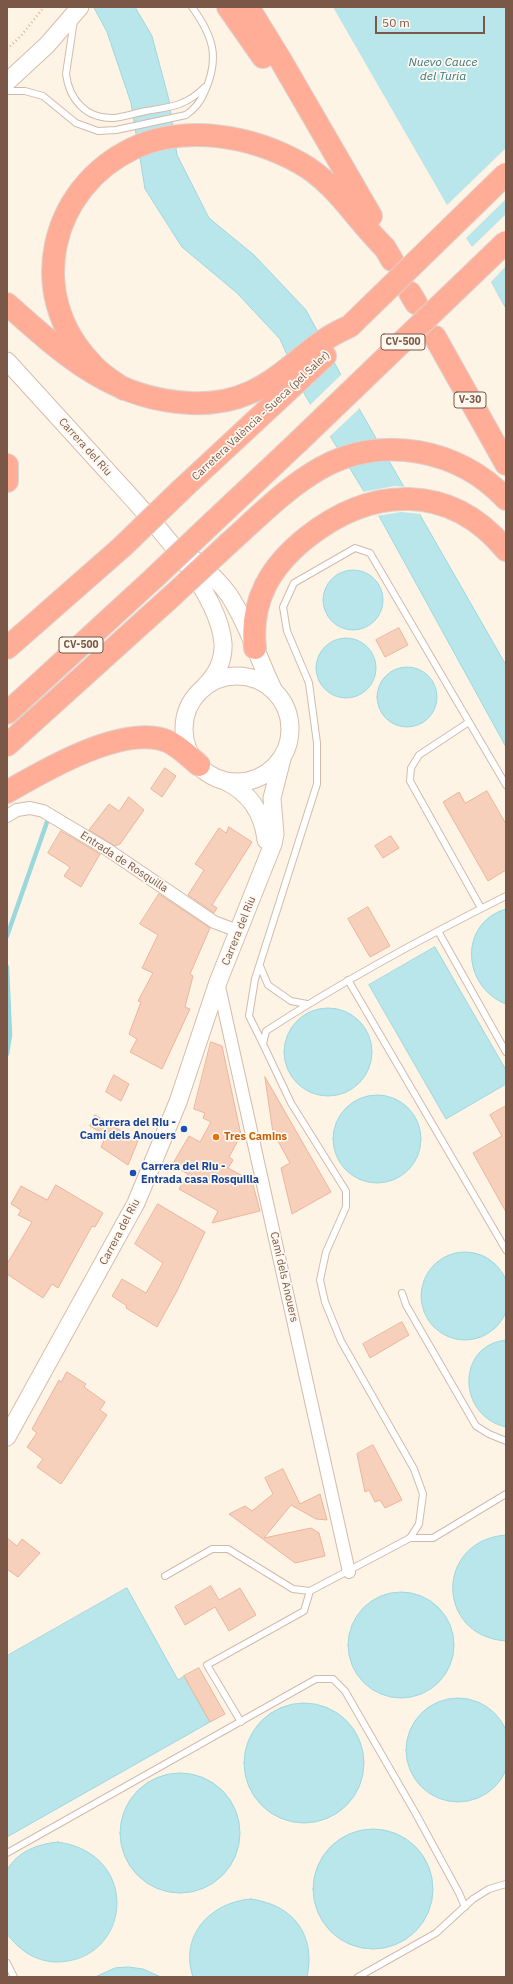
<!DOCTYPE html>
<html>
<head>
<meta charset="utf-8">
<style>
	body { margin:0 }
	#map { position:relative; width:513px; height:1984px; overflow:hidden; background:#fef4e6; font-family:"IBM Plex Sans",sans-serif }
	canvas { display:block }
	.frame { position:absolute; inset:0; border:8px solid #7b5747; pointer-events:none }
	.scale { position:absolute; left:375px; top:16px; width:110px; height:18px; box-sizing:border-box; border:2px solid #7b5747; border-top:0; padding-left:5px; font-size:12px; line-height:14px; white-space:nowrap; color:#7b5747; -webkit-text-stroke:3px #fff8ef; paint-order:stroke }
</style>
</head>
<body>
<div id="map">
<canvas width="513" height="1984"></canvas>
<div class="frame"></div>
<div class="scale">50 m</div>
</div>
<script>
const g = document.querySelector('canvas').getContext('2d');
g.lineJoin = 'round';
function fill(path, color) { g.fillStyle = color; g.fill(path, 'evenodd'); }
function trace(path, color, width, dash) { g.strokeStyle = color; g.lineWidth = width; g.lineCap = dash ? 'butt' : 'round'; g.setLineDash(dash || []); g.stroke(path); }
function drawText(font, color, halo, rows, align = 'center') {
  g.font = font + ' "IBM Plex Sans",sans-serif'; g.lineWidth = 3.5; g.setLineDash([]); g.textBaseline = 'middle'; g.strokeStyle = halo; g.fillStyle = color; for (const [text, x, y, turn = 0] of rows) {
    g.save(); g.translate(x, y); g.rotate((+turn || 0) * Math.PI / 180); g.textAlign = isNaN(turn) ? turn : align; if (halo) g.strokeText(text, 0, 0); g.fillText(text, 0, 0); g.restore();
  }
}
const water = new Path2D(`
	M94,7h41l17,29 17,64 8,55 32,63 45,37 52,55 55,102 145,253v82l-127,-231 -74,-121 -25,-56 -43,-46 -55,-46 -37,-58 -14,-86 -24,-71z
	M333,7h173v301z
	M323 600a30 30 0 1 1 60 0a30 30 0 1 1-60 0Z
	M316 668a30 30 0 1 1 60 0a30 30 0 1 1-60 0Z
	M377 697a30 30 0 1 1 60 0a30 30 0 1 1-60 0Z
	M506,909v95c-44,-17 -48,-81 0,-95z
	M435,947l71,123v14l-60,35 -77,-134z
	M284 1052a44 44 0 1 1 88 0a44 44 0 1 1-88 0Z
	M333 1139a44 44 0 1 1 88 0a44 44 0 1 1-88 0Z
	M421 1296a44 44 0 1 1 88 0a44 44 0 1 1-88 0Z
	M506,1340v87c-49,-11 -50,-82 0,-87z
	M506,1535v106c-71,-5 -71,-101 0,-106z
	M127,1588l51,92 6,-4 26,46 -203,115v-181z
	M348 1645a53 53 0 1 1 106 0a53 53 0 1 1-106 0Z
	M406 1750a52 52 0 1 1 104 0a52 52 0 1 1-104 0Z
	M244 1763a60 60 0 1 1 120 0a60 60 0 1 1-120 0Z
	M120 1833a60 60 0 1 1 120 0a60 60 0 1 1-120 0Z
	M313 1889a60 60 0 1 1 120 0a60 60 0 1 1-120 0Z
	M58,1842c85,12 73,121 -3,120 -20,-1 -36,-12 -48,-28v-64c11,-19 31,-26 51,-28z
	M251,1899c43,6 65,36 56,78h-114c-14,-42 18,-75 58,-78z
	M129,1967l14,2 18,8h-66l20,-9z`);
const pier = new Path2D(`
	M331,7h2l114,198 59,-57v51l-40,39 6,9 34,-33v52l-15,16 15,28z
	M343,373l18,34 -33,31 -19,-32z
	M395,486l11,1 15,27 -20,-2 -25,4 -14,-24z`);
const stream = new Path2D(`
	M7,936l40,-114
	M7,967l3,68 -3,19`);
const building = new Path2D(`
	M399,628l9,17 -23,12 -9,-17z
	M165,768l11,8 -14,21 -11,-8z
	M487,791l19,33v46l-18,11 -45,-79 16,-10 6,11z
	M129,797l15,13 -24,34 -5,2 -26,-16 20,-26 10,7z
	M229,827l23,15 -40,63 5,3 -3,5 -26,-18 16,-25 -9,-6 24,-36 7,5z
	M61,831l39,23 -19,33 -17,-11 6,-9 -22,-14z
	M391,836l8,12 -16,10 -8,-12z
	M159,894l51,34 -20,46 3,2 -8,31 5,2 -28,60 -32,-17 7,-13 -8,-5 12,-32 -3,-1 15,-28 -11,-5 16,-33 -18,-11z
	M368,907l22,39 -20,11 -22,-38z
	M211,1042l11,4 19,89 -12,22 4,3 -5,8 24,13 8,30 -48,12 6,-12 -39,-22 9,-15 -16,-9 17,-29 11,6 11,-20 -8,-4 2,-5 -11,-4z
	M114,1075l15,9 -8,17 -15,-9z
	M265,1077l66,115 -39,22 -11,-46 9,-5 -17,-31z
	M506,1106v106l-33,-59 29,-17 -12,-21z
	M95,1115l43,26 -10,24 -27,-18 5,-11 -16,-10z
	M56,1185l47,28 -8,14 -3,-1 -34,62 -6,-4 -9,14 -36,-24v-10l25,-42 -14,-7 3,-5 -10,-6 10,-18 26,14z
	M158,1204l47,28 -28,59 -20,36 -31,-19 1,-2 -15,-10 10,-17 24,14 17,-30 -28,-19z
	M402,1322l7,13 -39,23 -7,-14z
	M67,1372l19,12 -2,3 21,15 -5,8 7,5 -46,69 -24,-17 6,-8 -16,-12 10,-14 -5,-4 27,-49 2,2z
	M373,1445l29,55 -17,8 -5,-8 -5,2 -6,-12 -4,2 -8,-38z
	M283,1469l17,35 20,-10 7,26 -11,-1 -25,-14 -27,33 47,-10 8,5 6,23 -30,7 -66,-49 16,-8 7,5 21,-17 -8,-16z
	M7,1538l10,8 5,-7 18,14 -22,24 -11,-8z
	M211,1586l8,14 21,-12 16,27 -27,16 -14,-24 -30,18 -10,-18z
	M199,1668l26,46 -15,8 -26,-46z`);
const path = new Path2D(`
	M7,49l14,-13 23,-29`);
const lane = new Path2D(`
	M74,20l-8,54c3,25 20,45 47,44 11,-1 22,-5 33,-7 25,-4 40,-5 59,-24
	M7,91h18l18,5 33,27 22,8 18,-1 70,-15c9,-6 15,-14 19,-24 15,-34 8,-55 -13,-84
	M469,722l-50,33 -8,13 -1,13 71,127
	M438,931l68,121
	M260,966l8,19 23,16 16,3
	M348,980l158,270
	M263,1044l-14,-28 6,-37 62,-195v-41l-8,-60 -22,-52 -4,-24 11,-24 61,-35 15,5 136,232
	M402,1293l4,12 70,121 13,8 17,7
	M410,1538h23l73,-44
	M165,1576l47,-27h16l65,40 17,2
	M241,1722l-34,-57 97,-54 6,-20 100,-53 9,-14 4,-30 -9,-25 -73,-128 -16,-39 -5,-22 6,-28 20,-45v-16l-55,-88 -28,-59 3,-13c77,-50 158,-94 240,-135
	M7,1853l309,-174h17l12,12 71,123 43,79 6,14
	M7,1963l7,14
	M358,1977l78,-44 37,-34 16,-10 17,-5`);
const street = new Path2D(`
	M7,816l10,-6 13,-2 13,3 65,39 106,72 24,9
	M218,982l131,590`);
const secondary = new Path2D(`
	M7,82l40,-37 33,-38
	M7,361c31,34 61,67 92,101 38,42 119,123 124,181 1,17 -6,31 -18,43
	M195,560c12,10 24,21 34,35 19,29 29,63 44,94
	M184 729a53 53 0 1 1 106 0a53 53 0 1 1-106 0Z
	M225,781c25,12 38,32 41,59
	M7,1437l129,-234 42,-101 40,-120 55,-138 2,-10 -3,-36 11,-43`);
const highway = new Path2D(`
	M228,7l35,50
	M248,7l32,52 91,157
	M410,293l6,10
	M7,304c55,49 105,96 183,99 19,1 41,-2 59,-10 30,-13 51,-37 77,-54 7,-5 16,-9 24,-13
	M435,337l71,127
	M124,389c-12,-8 -24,-15 -33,-26 -66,-68 -42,-175 43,-215 52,-24 118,-12 166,15 36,20 56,57 85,85l7,12
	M7,465v16
	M182,489l143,-133
	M212,523l86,-81
	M229,543c29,-26 58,-56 92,-75 61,-34 138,-19 185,31
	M7,648l115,-101
	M255,648c-5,-47 15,-81 51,-110 65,-52 144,-56 200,12
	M7,713l147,-135
	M7,745l166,-150
	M7,792c38,-22 116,-68 160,-51 12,5 22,16 32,24`);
const highwayBridge = new Path2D(`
	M350,326l156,-152
	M298,442l208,-200
	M122,547l60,-58
	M154,578l58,-55
	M173,595l56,-52`);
const markers = [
	[184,1129,4,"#1a4fb4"],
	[216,1137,4,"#e8710a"],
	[133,1173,4,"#1a4fb4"]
];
const shields = [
	[403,342,44],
	[470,400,32],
	[81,645,44]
];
const shieldNames = [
	["CV-500",403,342],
	["V-30",470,400],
	["CV-500",81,645]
];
const streetNames = [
	["Carretera València - Sueca (pel Saler)",261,416,-43],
	["Carrera del Riu",85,447,48],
	["Entrada de Rosquilla",124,862,33],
	["Carrera del Riu",239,931,-68],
	["Carrera del Riu",120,1232,-62],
	["Camí dels Anouers",284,1277,77]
];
const transitNames = [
	["Carrera del Riu -",176,1123],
	["Camí dels Anouers",176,1136],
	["Carrera del Riu -",141,1167,"left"],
	["Entrada casa Rosquilla",141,1180,"left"]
];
const foodNames = [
	["Tres Camins",224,1137]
];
const waterNames = [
	["Nuevo Cauce",443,63],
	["del Turia",443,77]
];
fill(water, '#b8e6eb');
trace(water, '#9dd7de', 1);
fill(pier, '#fef4e6');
trace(stream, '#9dd7de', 4.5);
fill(building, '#f7d0bb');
trace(building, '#ebb499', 1);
trace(lane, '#d2baaa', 8);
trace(street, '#d2baaa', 14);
trace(secondary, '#d8bca9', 19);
trace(highway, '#ddd3cf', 24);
trace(path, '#ddb29d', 2.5, [1, 3]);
trace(lane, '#fff', 6);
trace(street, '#fff', 12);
trace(secondary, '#fff', 17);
trace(highway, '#ffad97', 22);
trace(highwayBridge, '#ddd3cf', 24, []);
trace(highwayBridge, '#ffad97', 22);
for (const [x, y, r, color] of markers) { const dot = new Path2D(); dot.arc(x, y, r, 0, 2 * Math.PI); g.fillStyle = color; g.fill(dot); trace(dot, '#fff8ef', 1.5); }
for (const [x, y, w] of shields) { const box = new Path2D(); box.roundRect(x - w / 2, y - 8, w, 16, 3); g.fillStyle = '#fff8ef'; g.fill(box); trace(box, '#7b5747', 1); }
drawText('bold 10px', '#7b5747', null, shieldNames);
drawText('11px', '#7b5747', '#fff8ef', streetNames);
drawText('bold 11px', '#164399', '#fff8ef', transitNames, 'right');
drawText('bold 11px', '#c56008', '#fff8ef', foodNames, 'left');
drawText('italic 12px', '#397a82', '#fff8ef', waterNames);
</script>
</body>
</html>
